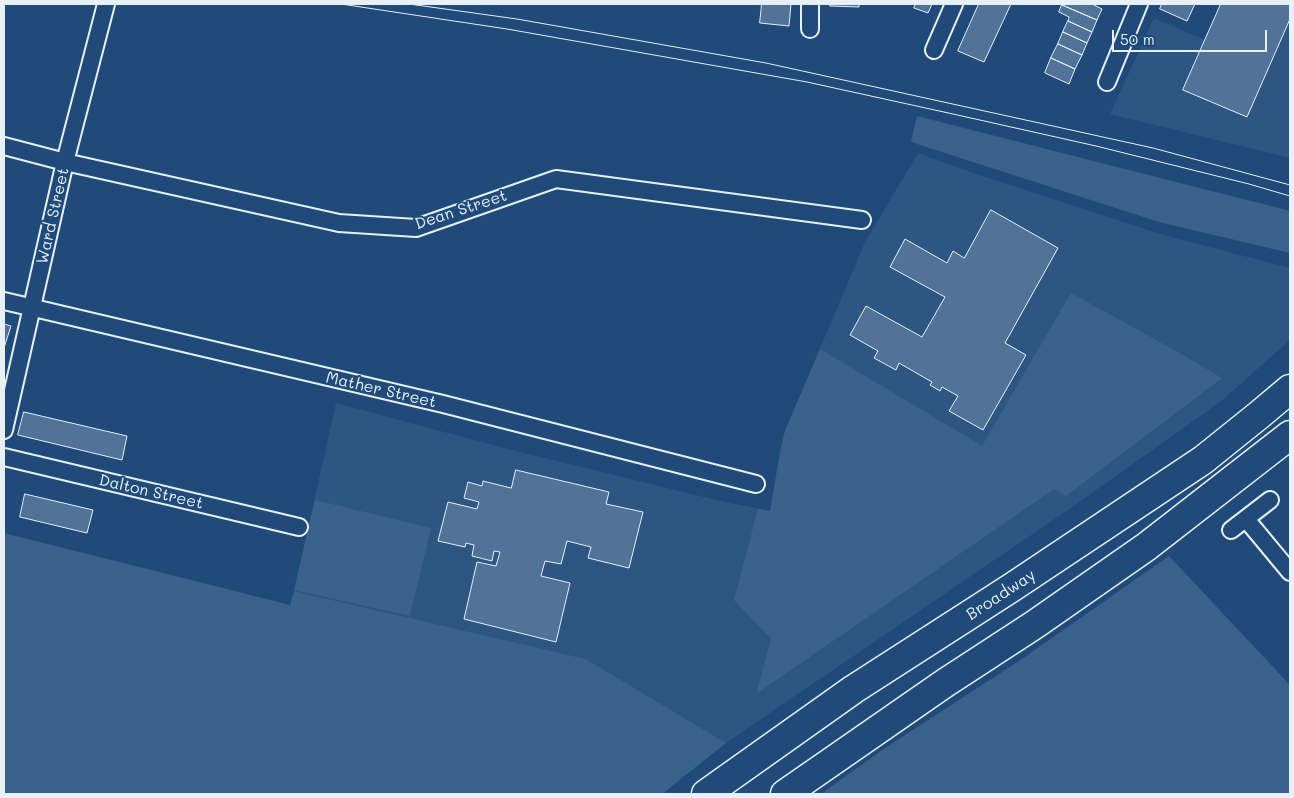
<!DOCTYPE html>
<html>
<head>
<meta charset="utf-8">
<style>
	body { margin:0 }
	#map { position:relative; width:1294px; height:798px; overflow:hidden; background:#1f4a7a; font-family:Mali,sans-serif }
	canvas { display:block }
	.frame { position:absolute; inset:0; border:5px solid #e8f1f8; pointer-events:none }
	.scale { position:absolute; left:1112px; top:30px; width:155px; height:22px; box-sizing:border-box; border:2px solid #e8f1f8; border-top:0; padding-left:6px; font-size:15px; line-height:18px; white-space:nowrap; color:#e8f1f8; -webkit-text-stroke:4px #1f4a7a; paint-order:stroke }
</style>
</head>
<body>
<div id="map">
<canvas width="1294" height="798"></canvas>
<div class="frame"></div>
<div class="scale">50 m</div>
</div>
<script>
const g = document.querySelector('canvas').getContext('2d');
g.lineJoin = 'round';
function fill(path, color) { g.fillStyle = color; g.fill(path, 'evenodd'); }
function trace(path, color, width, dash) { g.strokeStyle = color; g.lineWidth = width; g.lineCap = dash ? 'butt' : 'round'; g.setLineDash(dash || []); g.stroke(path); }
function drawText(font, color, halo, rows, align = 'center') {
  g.font = font + ' Mali,sans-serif'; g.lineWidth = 4; g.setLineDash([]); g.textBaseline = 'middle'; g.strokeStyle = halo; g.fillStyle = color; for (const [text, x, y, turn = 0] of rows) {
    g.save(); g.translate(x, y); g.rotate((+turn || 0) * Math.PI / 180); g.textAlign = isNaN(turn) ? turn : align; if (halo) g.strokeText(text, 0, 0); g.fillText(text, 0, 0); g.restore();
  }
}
const built = new Path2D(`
	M1221,4h69v154l-180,-44 44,-96 51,22z
	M918,153l58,21 188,61 126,33v72l-70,62 -142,101 -352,240 -140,-84 -292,-68 42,-188 168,45 208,51 58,12 11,-64 4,-16 80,-189z`);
const green = new Path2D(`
	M917,116l373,95v42l-131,-31 -248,-80z
	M1071,293l105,58 46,27 -156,118 -12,-7 -298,205 15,-55 -37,-39 24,-91 12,2 11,-64 4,-16 35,-82 162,97z
	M315,500l116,28 -21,88 -116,-26z
	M4,533l286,72 4,-14 292,68 140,84 -64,51h-658z
	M1169,556l121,129v109h-469l64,-46 134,-87z`);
const building = new Path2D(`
	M762,4h29l-2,22 -29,-3z
	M830,4h29v3l-29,-1z
	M916,4h16l-4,9 -14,-5z
	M979,4h32l-27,58 -26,-11z
	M1062,4h30l10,5 -5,11 -35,-15z
	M1162,4h33l-8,17 -27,-12z
	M1221,4h69v15l-43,98 -64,-27z
	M1062,5l35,15 -5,12 -24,-11 1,-4 -10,-5z
	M1068,21l24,11 -5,11 -24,-11z
	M1063,32l24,11 -5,12 -24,-11z
	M1058,44l24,11 -7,14 -24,-11z
	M1051,58l24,11 -6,15 -24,-11z
	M991,210l67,38 -53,95 21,12 -43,75 -34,-19 9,-15 -16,-9 -2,4 -10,-6 2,-3 -33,-19 -3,7 -22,-12 4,-7 -28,-16 16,-29 56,31 23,-40 -55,-30 15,-28 42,24 6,-12 11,7z
	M4,324l7,2 -7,22z
	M24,412l103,24 -5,24 -104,-25z
	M516,470l93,22 -3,12 37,8 -14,56 -41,-10 3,-11 -24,-6 -6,23 -16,-3 -4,15 29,7 -14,59 -92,-23 13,-57 19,4 4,-14 -6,-1 -2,10 -20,-5 2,-11 -8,-2 -1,4 -27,-6 10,-39 29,7 2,-7 -15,-4 4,-16 14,4 1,-5 28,7z
	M25,494l68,16 -6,23 -67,-16z`);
const street = new Path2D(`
	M810,29v-25
	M934,50l20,-46
	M1107,82l32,-78
	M4,146l61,16 274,61 77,5 140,-49 306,41
	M4,301l439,103 313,80
	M4,430l61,-268 41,-158
	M4,457l295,70
	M1246,519l44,53
	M1231,530l39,-30`);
const highway = new Path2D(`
	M706,794l148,-105 157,-101 192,-128 56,-45 31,-26
	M785,794l160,-111 89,-58 112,-78 144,-112`);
const tram = new Path2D(`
	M341,4l166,25 300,53 146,32 143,32 153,38 41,12
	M409,4l108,15 249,44 387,85 137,37`);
const streetNames = [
	["Dean Street",461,210,-18],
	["Ward Street",53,216,-77],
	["Mather Street",381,390,13],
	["Dalton Street",151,492,13],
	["Broadway",1001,595,-33]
];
fill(built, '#2e5683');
fill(green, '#3c628c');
fill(building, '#517399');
trace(building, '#e8f1f8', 1);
trace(street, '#e8f1f8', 20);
trace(highway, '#e8f1f8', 31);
trace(street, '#1f4a7a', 16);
trace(highway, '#1f4a7a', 28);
trace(tram, '#e8f1f8', 1);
drawText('16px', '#e8f1f8', '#1f4a7a', streetNames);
</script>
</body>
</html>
